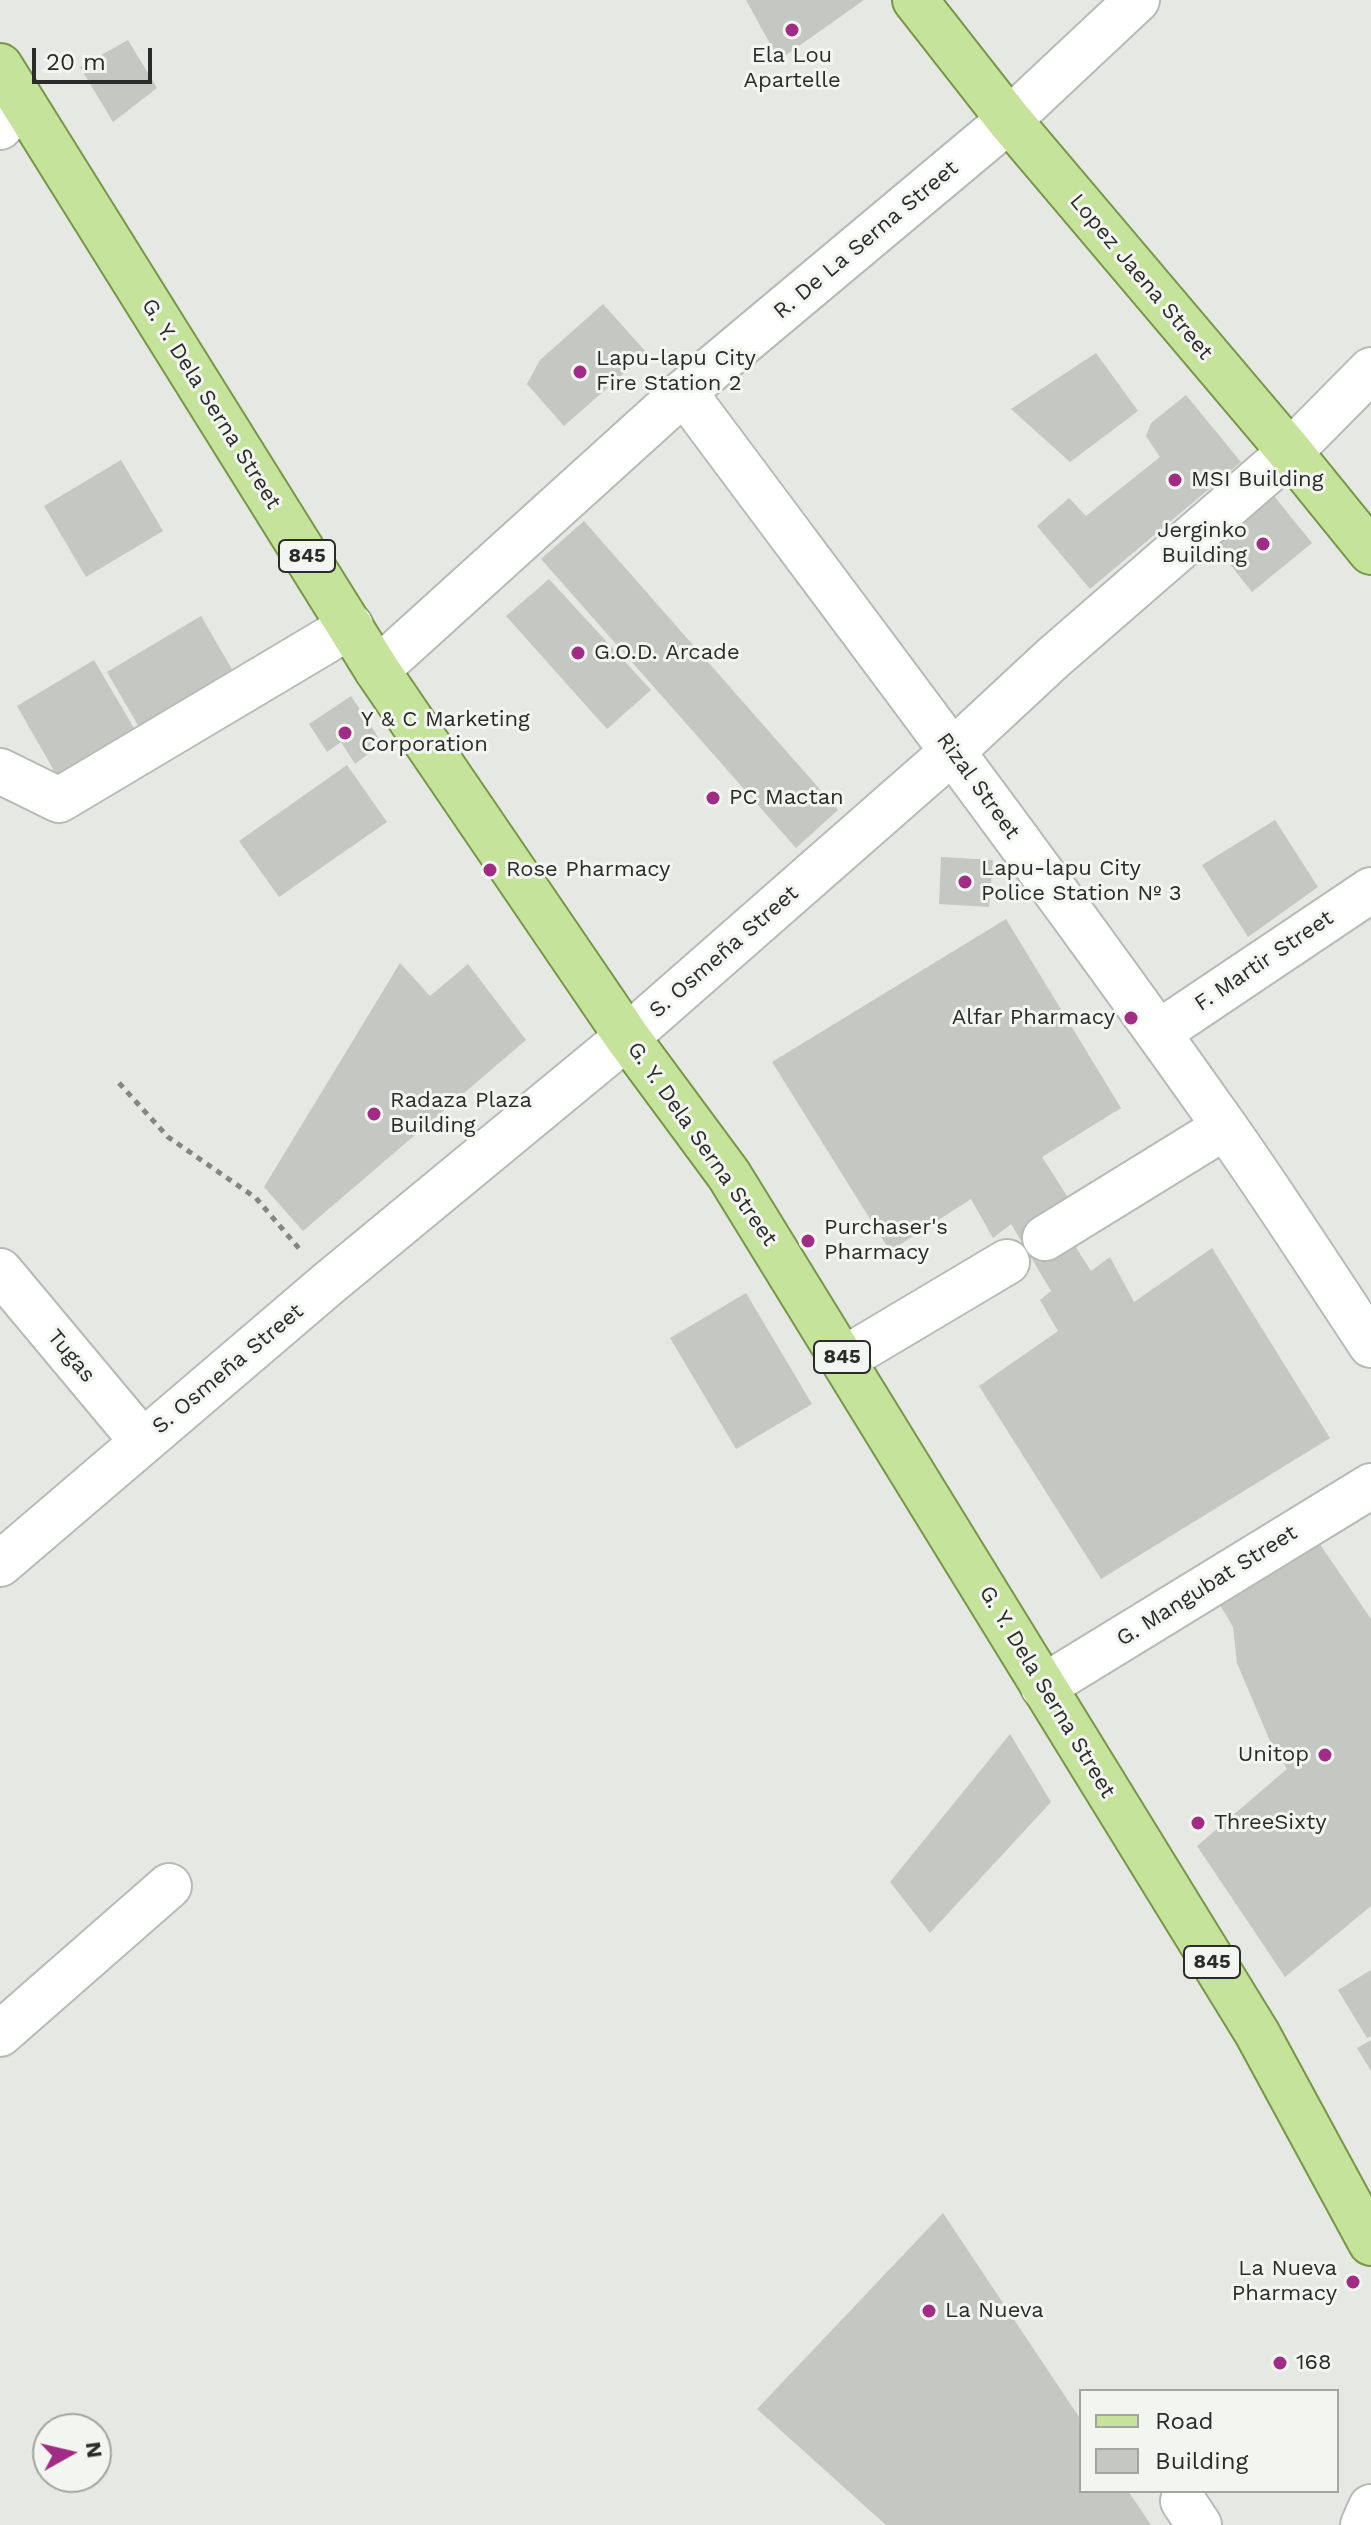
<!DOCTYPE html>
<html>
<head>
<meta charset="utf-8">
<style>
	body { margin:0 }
	#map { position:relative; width:1371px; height:2525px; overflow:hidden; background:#e6e8e3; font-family:"Work Sans",sans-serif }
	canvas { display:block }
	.legend { position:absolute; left:1079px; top:2389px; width:260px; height:104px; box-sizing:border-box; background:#f3f6f0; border:2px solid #a3a5a1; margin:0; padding:10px 14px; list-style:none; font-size:24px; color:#2b2c2a }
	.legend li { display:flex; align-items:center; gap:16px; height:40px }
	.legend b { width:40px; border:2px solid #a3a5a1 }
	.north { position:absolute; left:32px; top:2413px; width:80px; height:80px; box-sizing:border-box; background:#f3f6f0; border:2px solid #a3a5a1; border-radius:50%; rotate:82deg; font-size:22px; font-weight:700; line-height:32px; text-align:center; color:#2b2c2a }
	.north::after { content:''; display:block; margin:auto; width:28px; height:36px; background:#a12c86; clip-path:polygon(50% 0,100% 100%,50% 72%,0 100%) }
	.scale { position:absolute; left:32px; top:48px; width:120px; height:36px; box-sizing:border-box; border:4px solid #2b2c2a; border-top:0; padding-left:10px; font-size:24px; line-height:28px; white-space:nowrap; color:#2b2c2a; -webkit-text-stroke:6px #f3f6f0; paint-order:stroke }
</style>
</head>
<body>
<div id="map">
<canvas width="1371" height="2525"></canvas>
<ul class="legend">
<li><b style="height:10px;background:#c5e39a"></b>Road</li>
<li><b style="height:22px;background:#c4c7c2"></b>Building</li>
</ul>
<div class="north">N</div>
<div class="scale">20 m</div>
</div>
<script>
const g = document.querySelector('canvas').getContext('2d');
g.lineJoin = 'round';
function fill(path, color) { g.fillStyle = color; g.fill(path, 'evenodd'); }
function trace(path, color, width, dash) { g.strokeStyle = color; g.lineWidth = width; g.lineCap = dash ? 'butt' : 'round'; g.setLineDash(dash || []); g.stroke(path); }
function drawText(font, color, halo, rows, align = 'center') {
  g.font = font + ' "Work Sans",sans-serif'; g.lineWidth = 6; g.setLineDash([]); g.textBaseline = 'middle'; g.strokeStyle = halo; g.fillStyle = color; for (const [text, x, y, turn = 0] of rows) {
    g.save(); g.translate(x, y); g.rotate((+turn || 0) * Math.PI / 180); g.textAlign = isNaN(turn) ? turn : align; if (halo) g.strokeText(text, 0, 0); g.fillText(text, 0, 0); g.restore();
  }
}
const building = new Path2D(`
	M746,0h118l-85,60z
	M128,40l29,48 -44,34 -33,-55z
	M603,304l44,49 -83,73 -37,-42 13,-24z
	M1096,353l42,58 -68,51 -59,-53z
	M1186,395l55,67 -151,127 -53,-63 32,-28 17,18 74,-59 -14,-21 5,-13z
	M121,460l42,71 -77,46 -42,-71z
	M1274,496l38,47 -60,49 -38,-48z
	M584,521l254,289 -42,38 -255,-289z
	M549,579l102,111 -44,39 -101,-113z
	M201,616l32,55 -94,56 -32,-55z
	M94,660l44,75 -78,46 -43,-75z
	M351,696l31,47 -27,21 -14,-22 -14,10 -18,-28z
	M347,765l40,57 -108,75 -40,-56z
	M1275,820l43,67 -70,50 -46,-72z
	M941,857l52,3 -4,47 -50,-3z
	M1006,919l115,189 -79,49 27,42 -17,11 39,61 19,-14 24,45 78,-54 118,190 -229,141 -122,-193 79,-55 -18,-31 11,-9 -40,-67 -18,14 -22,-39 -81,52 -118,-189z
	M400,963l30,33 38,-32 58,76 -223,191 -39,-44z
	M746,1293l66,111 -76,45 -66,-111z
	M1319,1543l52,76v287l-86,71 -88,-131 90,-77 -17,-28 -33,-78 -4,-36 -13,-22z
	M1010,1734l41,68 -121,131 -40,-51z
	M1371,1970v66l-4,2 -29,-48z
	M1371,2040v31l-14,-23z
	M943,2213l138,207v71h47l23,34h-265l-129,-116z`);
const path = new Path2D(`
	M119,1083l49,54 88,61 46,54`);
const minor = new Path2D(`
	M0,127l22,-24
	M684,392c181,243 364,484 539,732 51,72 99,147 148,221
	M377,670l307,-278 325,-272 128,-120
	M0,771l59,29 292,-174
	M1158,1033l213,-143
	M1045,1238l180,-111
	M0,1271l142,170
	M844,1359l163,-97
	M0,1564l329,-281 298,-246 326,-286 100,-93 237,-206 81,-82
	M1043,1687l328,-201
	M0,2034l169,-148
	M1183,2501l16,24
	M1363,2525l8,-18`);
const major = new Path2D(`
	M915,0l94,120 281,332 81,100
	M0,66l377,604 250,367 102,138 528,858 114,210`);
const markers = [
	[792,30,8,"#a12c86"],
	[580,372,8,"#a12c86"],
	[1175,480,8,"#a12c86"],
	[1263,544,8,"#a12c86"],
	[578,653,8,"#a12c86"],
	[345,733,8,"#a12c86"],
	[713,798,8,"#a12c86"],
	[490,870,8,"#a12c86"],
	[965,882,8,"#a12c86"],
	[1131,1018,8,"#a12c86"],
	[374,1114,8,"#a12c86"],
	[808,1241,8,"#a12c86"],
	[1325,1755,8,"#a12c86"],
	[1198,1823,8,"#a12c86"],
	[1353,2282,8,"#a12c86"],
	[929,2311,8,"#a12c86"],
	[1280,2363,8,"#a12c86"]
];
const shields = [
	[307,556,56],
	[842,1357,56],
	[1212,1962,56]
];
const shieldNames = [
	["845",307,556],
	["845",842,1357],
	["845",1212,1962]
];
const poiNames = [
	["Ela Lou",792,56,"center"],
	["Apartelle",792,81,"center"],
	["Lapu-lapu City",596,359],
	["Fire Station 2",596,384],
	["MSI Building",1191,480],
	["Jerginko",1247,531,"right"],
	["Building",1247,556,"right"],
	["G.O.D. Arcade",594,653],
	["Y & C Marketing",361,720],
	["Corporation",361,745],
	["PC Mactan",729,798],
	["Lapu-lapu City",981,869],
	["Police Station № 3",981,894],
	["Rose Pharmacy",506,870],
	["Alfar Pharmacy",1115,1018,"right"],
	["Radaza Plaza",390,1101],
	["Building",390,1126],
	["Purchaser's",824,1228],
	["Pharmacy",824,1253],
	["Unitop",1309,1755,"right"],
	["ThreeSixty",1214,1823],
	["La Nueva",1337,2269,"right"],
	["Pharmacy",1337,2294,"right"],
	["La Nueva",945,2311],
	["168",1296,2363]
];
const streetNames = [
	["R. De La Serna Street",866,240,-40],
	["Lopez Jaena Street",1141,277,50],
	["G. Y. Dela Serna Street",211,404,58],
	["Rizal Street",978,786,54],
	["S. Osmeña Street",724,952,-41],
	["F. Martir Street",1264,961,-34],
	["G. Y. Dela Serna Street",702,1144,55],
	["Tugas",71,1356,50],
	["S. Osmeña Street",228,1369,-40],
	["G. Mangubat Street",1207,1586,-32],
	["G. Y. Dela Serna Street",1047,1692,59]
];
fill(building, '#c4c7c2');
trace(minor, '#b8bab5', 48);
trace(major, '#769747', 48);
trace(path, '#848682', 5, [6, 6]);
trace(minor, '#fff', 44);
trace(major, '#c5e39a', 44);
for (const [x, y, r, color] of markers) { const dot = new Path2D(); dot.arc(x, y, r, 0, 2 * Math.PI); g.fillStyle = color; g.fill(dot); trace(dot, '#f3f6f0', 3); }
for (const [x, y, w] of shields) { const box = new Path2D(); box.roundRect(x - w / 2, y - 16, w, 32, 6); g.fillStyle = '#f3f6f0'; g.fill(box); trace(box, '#2b2c2a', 2); }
drawText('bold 20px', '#2b2c2a', null, shieldNames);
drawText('22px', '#2b2c2a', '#f3f6f0', poiNames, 'left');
drawText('22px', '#2b2c2a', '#f3f6f0', streetNames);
</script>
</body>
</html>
